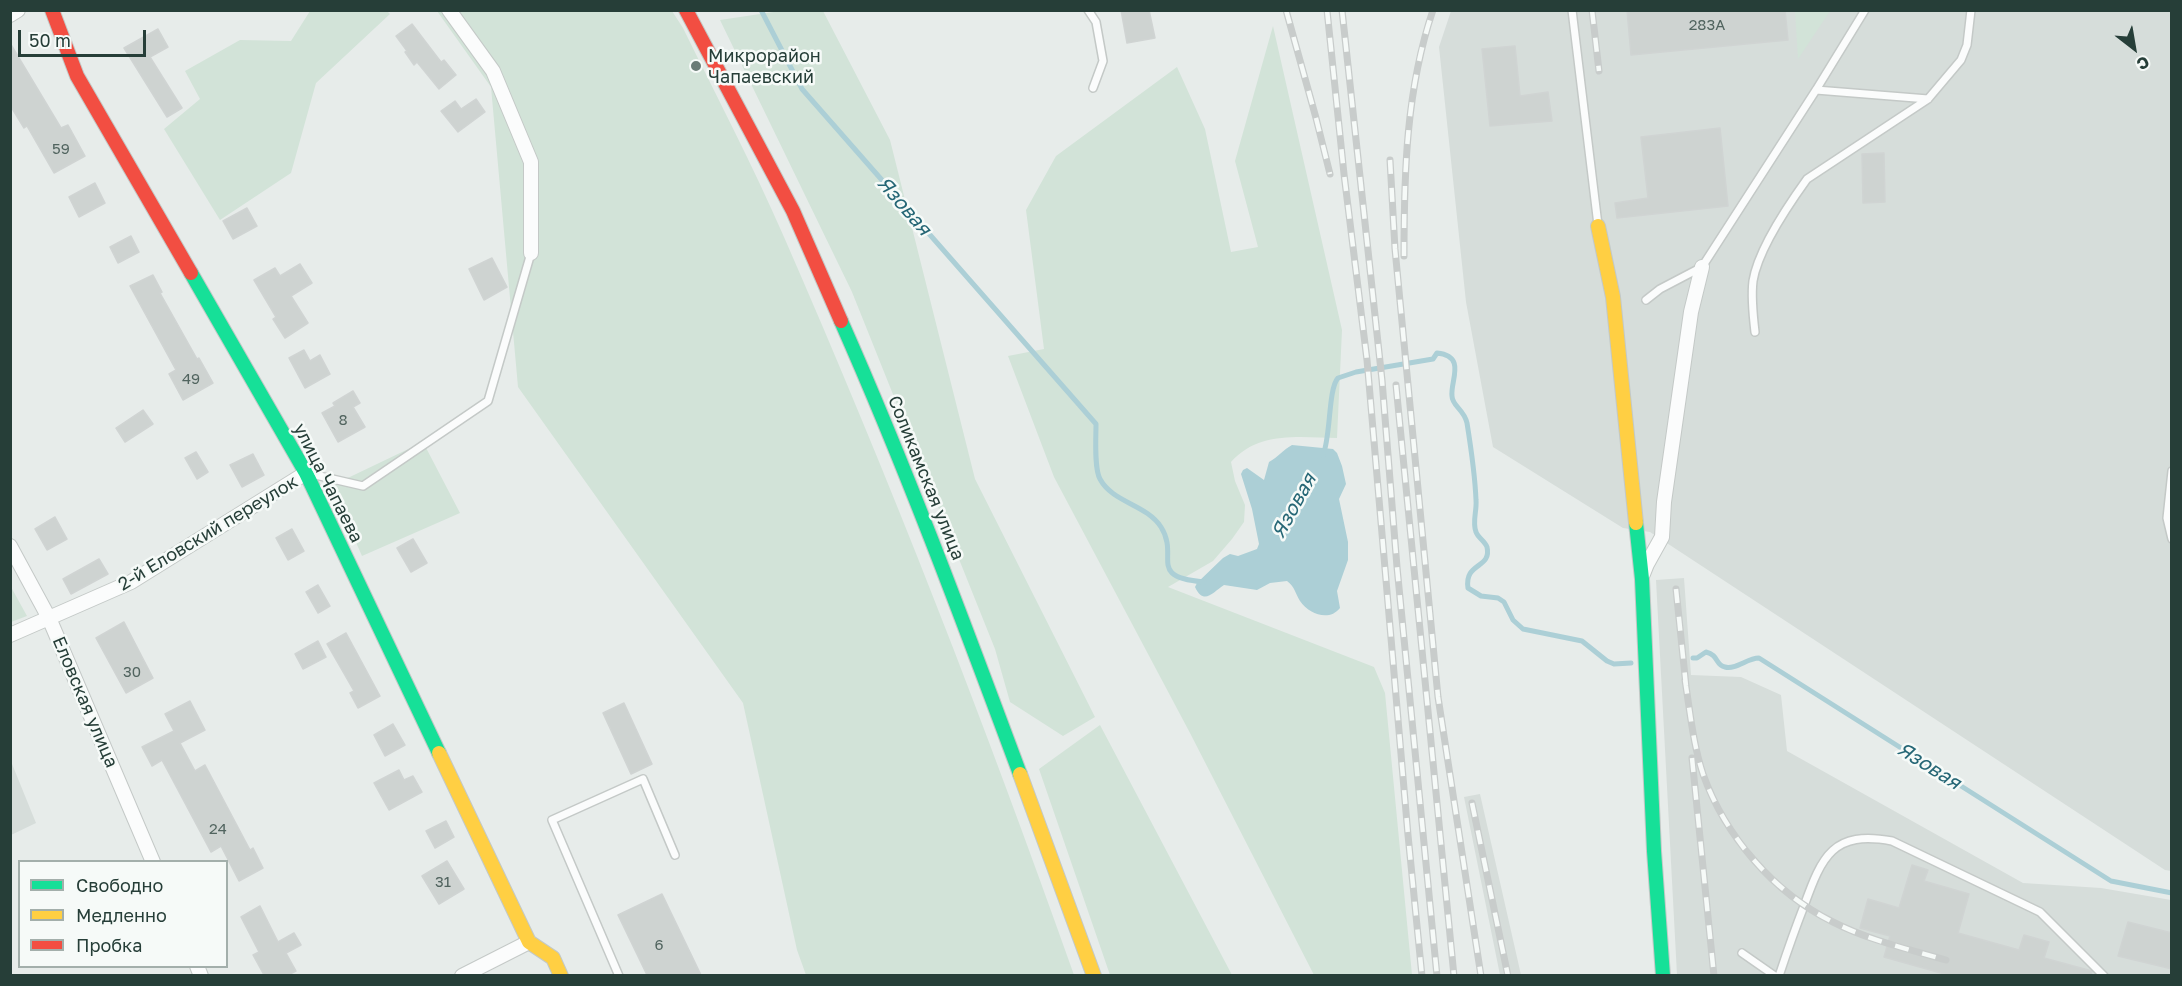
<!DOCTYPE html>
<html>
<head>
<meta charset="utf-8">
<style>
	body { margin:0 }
	#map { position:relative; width:2182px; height:986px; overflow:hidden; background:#e7ecea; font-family:"Golos Text",sans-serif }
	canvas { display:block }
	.frame { position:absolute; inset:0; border:12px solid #263e38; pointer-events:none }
	.legend { position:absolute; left:18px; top:860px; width:210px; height:108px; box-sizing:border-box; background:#f6faf8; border:2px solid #a3afab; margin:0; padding:8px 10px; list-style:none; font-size:18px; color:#263e38 }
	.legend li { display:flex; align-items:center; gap:12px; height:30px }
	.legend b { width:30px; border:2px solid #a3afab }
	.north { position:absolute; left:2104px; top:18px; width:60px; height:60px; -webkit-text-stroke:4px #f6faf8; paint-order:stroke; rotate:149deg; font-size:16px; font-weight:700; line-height:24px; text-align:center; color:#263e38 }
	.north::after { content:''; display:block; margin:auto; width:21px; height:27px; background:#263e38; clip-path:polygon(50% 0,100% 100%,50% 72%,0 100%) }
	.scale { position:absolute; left:18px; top:30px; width:128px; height:27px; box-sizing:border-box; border:3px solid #263e38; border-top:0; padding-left:8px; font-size:18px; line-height:21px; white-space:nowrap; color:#263e38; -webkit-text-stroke:4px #f6faf8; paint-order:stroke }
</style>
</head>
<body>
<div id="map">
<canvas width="2182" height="986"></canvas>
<div class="frame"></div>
<ul class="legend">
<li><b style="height:8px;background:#16e098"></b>Свободно</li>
<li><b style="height:8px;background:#ffcf43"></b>Медленно</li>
<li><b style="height:8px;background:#f24e42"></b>Пробка</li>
</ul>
<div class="north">С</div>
<div class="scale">50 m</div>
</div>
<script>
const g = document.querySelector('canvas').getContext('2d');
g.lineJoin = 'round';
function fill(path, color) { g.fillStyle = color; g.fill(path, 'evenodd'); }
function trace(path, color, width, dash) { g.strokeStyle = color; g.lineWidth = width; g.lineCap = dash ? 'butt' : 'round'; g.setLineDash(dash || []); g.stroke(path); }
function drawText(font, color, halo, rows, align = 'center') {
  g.font = font + ' "Golos Text",sans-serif'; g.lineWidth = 5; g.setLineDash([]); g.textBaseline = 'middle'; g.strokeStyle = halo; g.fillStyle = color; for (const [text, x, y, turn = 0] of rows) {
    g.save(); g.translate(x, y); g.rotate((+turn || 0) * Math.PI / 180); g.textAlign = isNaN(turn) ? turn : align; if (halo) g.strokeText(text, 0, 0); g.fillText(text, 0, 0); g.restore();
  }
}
const built = new Path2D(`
	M1451,11h720v860l-6,-1 -515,-338 -27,-4 -130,-81 -27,-145 -27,-255z
	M1684,578l7,97 50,2 40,18 6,56 236,132 78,5 70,12v75h-494l-21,-395z
	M10,759l26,64 -25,12h-1z
	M1480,794l41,181h1h-22l-36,-178z`);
const green = new Path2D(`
	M387,11l3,3 -74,69 -25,90 -71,47 -56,-91 36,-30 -15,-28 55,-31 51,1 19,-30z
	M437,11h235l11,17c34,69 70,138 101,209 106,242 202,489 290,738h-268l-9,-25 -54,-247 -225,-316 -27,-300z
	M780,11h43l67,129 85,339 120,238 -32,19 -53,-34 -15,-53 -143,-357 -132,-272z
	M1795,11h35l-32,48z
	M1273,26l69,304 -5,108c-38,-1 -79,-7 -106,24l4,19 10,24 -1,17 -12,17 -19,22 -45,26 206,80 11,26 27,282h-98l-124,-242 -136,-256 -46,-121 36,-7 -18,-139 30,-54 121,-89 28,62 26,123 27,-5 -23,-86z
	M423,442l37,71 -98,43 -31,-70z
	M11,587l16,29 -16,6h-1z
	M1100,725l132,250h-122l-71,-206z`);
const water = new Path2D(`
	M1292,445l41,4 4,4 5,13 4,18 -7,15 9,43v18l-11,31 3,17c-11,14 -31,6 -40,-7 -5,-8 -5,-14 -13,-20l-17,2 -13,7 -33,-5c-11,7 -20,21 -29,2l2,-4 26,-25 7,-4 8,2 19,-7 2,-5 -7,-35 -11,-35 2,-4 4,-2 17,12 5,-18c9,-5 14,-12 23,-17z`);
const stream = new Path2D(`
	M761,10l41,79 294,335c0,14 -2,44 4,55 13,24 46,25 61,48 19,30 -15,50 43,55
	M1323,455c8,-19 5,-66 15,-77l18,-6 77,-13 4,-6c30,3 13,28 15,43 0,10 12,13 15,27 4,25 8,52 9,77 1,11 -4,22 0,32 2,6 9,9 11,15 5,22 -23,15 -19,41l13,8 17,2 6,4 9,18 10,9 59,12 25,20 7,3 17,-1
	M1693,658h4l9,-6c13,3 9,13 19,15 11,3 22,-9 34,-9l352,223 61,12`);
const building = new Path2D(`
	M1121,10h28l6,28 -28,5z
	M1627,10h158l3,30 -157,15z
	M412,24l29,38 3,-2 12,15 -17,14 -22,-27 -3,3 -9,-13 2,-1 -11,-15z
	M158,29l10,18 -18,10 32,51 -15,9 -43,-69z
	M10,43l51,85 7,-3 17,31 -31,17 -27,-47 -3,2 -14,-23z
	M1515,46l5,50 28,-4 4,29 -62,5 -8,-77z
	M476,99l9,13 -27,20 -17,-21 14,-10 6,8z
	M1720,128l8,78 -111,12 -2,-15 33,-5 -7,-61z
	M1884,153l1,49 -22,1 -1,-49z
	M95,183l10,20 -26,14 -10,-20z
	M247,208l10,18 -24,13 -10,-18z
	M131,236l8,16 -21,11 -8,-16z
	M492,258l15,29 -23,13 -15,-31z
	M300,264l12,19 -21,13 17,27 -23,15 -12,-19 3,-2 -22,-37 21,-12 5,8z
	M153,275l9,17 -2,1 37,66 2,-1 14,25 -30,17 -14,-26 7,-4 -46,-84z
	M304,350l6,11 10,-6 10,19 -25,14 -16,-30z
	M353,391l7,12 -7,4 12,20 -27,15 -16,-29 13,-7 -2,-3z
	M143,410l10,14 -28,18 -9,-14z
	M196,452l12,20 -11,7 -12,-21z
	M253,454l11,21 -22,12 -12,-22z
	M55,517l12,22 -20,11 -12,-21z
	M292,529l12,22 -16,9 -12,-22z
	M413,539l14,24 -16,9 -14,-24z
	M99,559l9,15 -37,20 -8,-15z
	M318,585l12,21 -12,7 -12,-21z
	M124,622l29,56 -27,15 -30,-55z
	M346,633l34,63 -22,12 -8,-15 4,-2 -27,-47z
	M318,641l8,16 -23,12 -8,-15z
	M190,701l15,29 -25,13 15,28 10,-6 45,85 3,-2 10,20 -24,13 -18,-35 -10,6 -49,-92 -10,6 -10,-19 32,-16 -9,-17z
	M624,703l28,61 -21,10 -28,-61z
	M393,724l12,21 -20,11 -11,-21z
	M399,770l5,10 9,-4 9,16 -33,18 -15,-27z
	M446,821l8,16 -19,11 -9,-17z
	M447,861l17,28 -25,15 -17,-28z
	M1912,865l16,5 -4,11 45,13 -11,39 61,17 5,-15 25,7 -5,16 48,13 -1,4h-143l-64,-18 6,-21 -30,-8 8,-29 31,9z
	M662,894l39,81h-54l-29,-60z
	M260,906l18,36 16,-9 7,12 -15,8 10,18 -8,4h-24l-11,-20 6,-3 -18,-35z
	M2128,922l44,11v36l-54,-13z`);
const lane = new Path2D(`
	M1088,10l8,12 7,39 -10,27
	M1572,10l26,215
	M1816,90l112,9
	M1646,300l14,-11 42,-22 114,-177 49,-80
	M1755,332c-2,-17 -4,-35 -2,-51 5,-31 36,-77 54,-102l121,-80 33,-39 6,-15 4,-35
	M2172,471l-5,47 5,21
	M311,474l52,12 125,-85 43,-148
	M1742,953l33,23
	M619,976l-67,-156 91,-41 32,76
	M1779,976c8,-24 16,-47 25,-70 18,-50 29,-76 88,-65l148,71 64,64`);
const street = new Path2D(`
	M449,10l44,61 38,91v91
	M10,15l8,-5
	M10,546l39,72 104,244
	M1643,574l4,-10 15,-27 2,-35 27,-190 11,-45
	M10,635l121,-53 175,-109
	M197,966l4,10
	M462,976l67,-34`);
const fast = new Path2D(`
	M191,273l115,200 133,280
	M841,321c66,149 122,300 179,453
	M1636,523l6,56 12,272 9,125`);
const slow = new Path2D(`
	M1598,226l15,71 23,226
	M439,753l90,189 24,16 8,18
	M1020,774l74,202`);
const jam = new Path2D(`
	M52,10l25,66 114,197
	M686,10l107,201 48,110`);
const rail = new Path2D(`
	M1286,10l30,108 14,56
	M1327,10l17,164 23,186 41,475 14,141
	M1342,10l40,370 15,187 40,409
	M1592,10l7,61
	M1390,160l5,89 43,448 43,279
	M1404,256c0,-83 2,-166 29,-246
	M1396,385l58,591
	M1676,589l10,97
	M1685,680c5,31 8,64 18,94 22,62 71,119 130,148 35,18 75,27 113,38
	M1692,758l22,218
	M1472,803l36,173`);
const markers = [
	[696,66,6,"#6a7b76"]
];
const numberNames = [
	["283А",1707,25],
	["59",61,149],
	["49",191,379],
	["8",343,420],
	["30",132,672],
	["24",218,829],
	["31",443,882],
	["6",659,945]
];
const poiNames = [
	["Микрорайон",708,56],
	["Чапаевский",708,77]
];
const streetNames = [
	["Соликамская улица",926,478,68],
	["улица Чапаева",328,483,63],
	["2-й Еловский переулок",208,533,-31],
	["Еловская улица",85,702,67]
];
const waterNames = [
	["Язовая",904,206,49],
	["Язовая",1294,506,-61],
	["Язовая",1929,766,32]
];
fill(built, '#d6ddda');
fill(green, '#d2e3d8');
fill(water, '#accfd6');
trace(stream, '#accfd6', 5);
fill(building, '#ced3d1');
trace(building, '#d0d4d3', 1.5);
trace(lane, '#c4c9c7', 10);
trace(street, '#c4c9c7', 16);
trace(fast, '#c3c9c7', 16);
trace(slow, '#c3c9c7', 16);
trace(jam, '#c3c9c7', 16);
trace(lane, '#fbfcfc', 7);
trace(street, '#fbfcfc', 14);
trace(fast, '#16e098', 14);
trace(slow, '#ffcf43', 14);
trace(jam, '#f24e42', 14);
trace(rail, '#c8cccb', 7);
trace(rail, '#f6faf8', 4.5, [14]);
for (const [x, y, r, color] of markers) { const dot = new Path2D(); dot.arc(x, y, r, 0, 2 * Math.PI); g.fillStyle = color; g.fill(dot); trace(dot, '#f6faf8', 2); }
drawText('15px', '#51645f', null, numberNames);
drawText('18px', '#263e38', '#f6faf8', poiNames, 'left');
drawText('18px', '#263e38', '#f6faf8', streetNames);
drawText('italic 20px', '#256675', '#f6faf8', waterNames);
</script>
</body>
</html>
